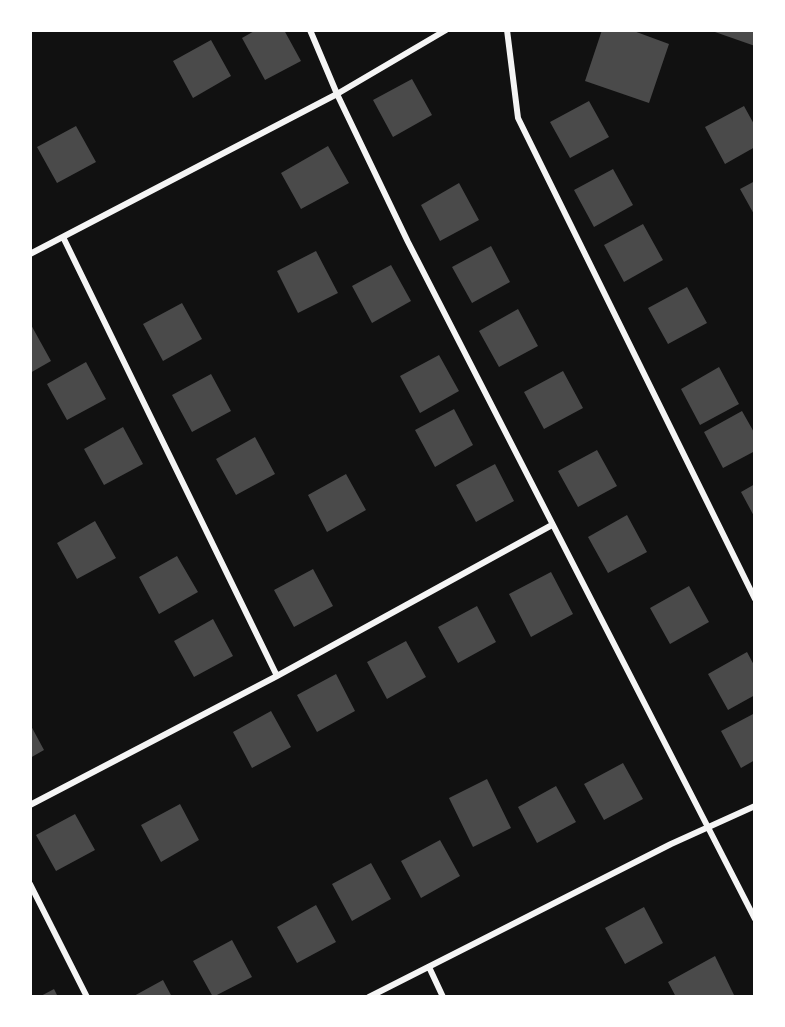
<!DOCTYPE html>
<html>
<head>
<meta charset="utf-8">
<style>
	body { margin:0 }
	#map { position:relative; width:785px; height:1027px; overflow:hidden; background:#111; font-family:"DejaVu Sans",sans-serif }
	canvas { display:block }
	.frame { position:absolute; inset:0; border:32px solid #fff; pointer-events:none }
</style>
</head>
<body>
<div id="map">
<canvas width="785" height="1027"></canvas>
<div class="frame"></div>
</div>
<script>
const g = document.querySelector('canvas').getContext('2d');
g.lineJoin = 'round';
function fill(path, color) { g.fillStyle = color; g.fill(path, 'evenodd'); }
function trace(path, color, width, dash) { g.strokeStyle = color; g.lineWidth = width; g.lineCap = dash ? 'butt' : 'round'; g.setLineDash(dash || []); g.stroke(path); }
const building = new Path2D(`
	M256,30h28l17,31 -36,19 -23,-42z
	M602,30h29l38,14 -20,59 -64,-22z
	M715,30h40v16l-40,-14z
	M211,40l20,36 -38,22 -20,-37z
	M412,79l20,36 -39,22 -20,-37z
	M589,101l20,36 -39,21 -20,-36z
	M744,106l11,20v21l-30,17 -20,-37z
	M76,126l20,36 -39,21 -20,-36z
	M328,146l21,37 -48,26 -20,-36z
	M613,169l20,36 -39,22 -20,-37z
	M755,181v35l-15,-27z
	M459,183l20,37 -39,21 -19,-36z
	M643,224l20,36 -39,22 -20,-37z
	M491,246l19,36 -38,21 -20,-36z
	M316,251l22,42 -40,20 -21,-42z
	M391,265l20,36 -39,22 -20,-37z
	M687,287l20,36 -39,21 -20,-36z
	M182,303l20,36 -39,22 -20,-37z
	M518,309l20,37 -39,21 -20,-36z
	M30,323l21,38 -21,12z
	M439,355l20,36 -39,22 -20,-37z
	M86,362l20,37 -39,21 -20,-36z
	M719,367l20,37 -39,21 -19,-36z
	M563,371l20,37 -39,21 -20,-37z
	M211,374l20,37 -39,21 -20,-37z
	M454,409l19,36 -38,22 -20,-37z
	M742,411l13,23v17l-32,17 -19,-36z
	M123,427l20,37 -39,21 -20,-36z
	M255,437l20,37 -39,21 -20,-36z
	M597,450l20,36 -39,21 -20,-36z
	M495,464l19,37 -38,21 -20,-37z
	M346,474l20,36 -39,22 -19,-37z
	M755,484v34l-14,-26z
	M627,515l20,37 -39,21 -20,-36z
	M95,521l21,37 -39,21 -20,-36z
	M177,556l21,36 -39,22 -20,-37z
	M313,569l20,37 -39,21 -20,-37z
	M551,572l22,42 -42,23 -22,-43z
	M689,586l20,36 -39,22 -20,-36z
	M477,606l19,36 -38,21 -20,-36z
	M213,619l20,37 -39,21 -20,-36z
	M406,641l20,36 -39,22 -20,-37z
	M747,652l8,15v28l-27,15 -20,-36z
	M336,674l19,37 -38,21 -20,-37z
	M271,711l20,36 -39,21 -19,-36z
	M755,713v47l-14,8 -20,-37z
	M30,724l14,26 -14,8z
	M623,763l20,36 -39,21 -20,-36z
	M487,779l24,49 -38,19 -24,-49z
	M556,786l20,36 -39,21 -19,-36z
	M180,804l19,36 -38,22 -20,-37z
	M75,814l20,36 -39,21 -20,-36z
	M440,840l20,36 -39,22 -20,-37z
	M371,863l20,36 -39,22 -20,-37z
	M316,905l20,37 -39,21 -20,-36z
	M644,907l19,36 -38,21 -20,-36z
	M232,940l20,37 -39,20 -20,-36z
	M715,956l19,39 -58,2 -8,-15z
	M163,980l9,17h-40z
	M54,989l4,8h-19z`);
const minor = new Path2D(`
	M310,30l27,64 71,148 347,677
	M507,30l11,88 237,481
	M63,237l214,439
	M30,254l307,-160 109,-64
	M30,805l247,-129 275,-151
	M30,884l57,113
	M429,967l14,30
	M369,997l302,-153 84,-38`);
fill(building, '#4a4a4a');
trace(minor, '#f5f5f5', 6);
</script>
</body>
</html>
